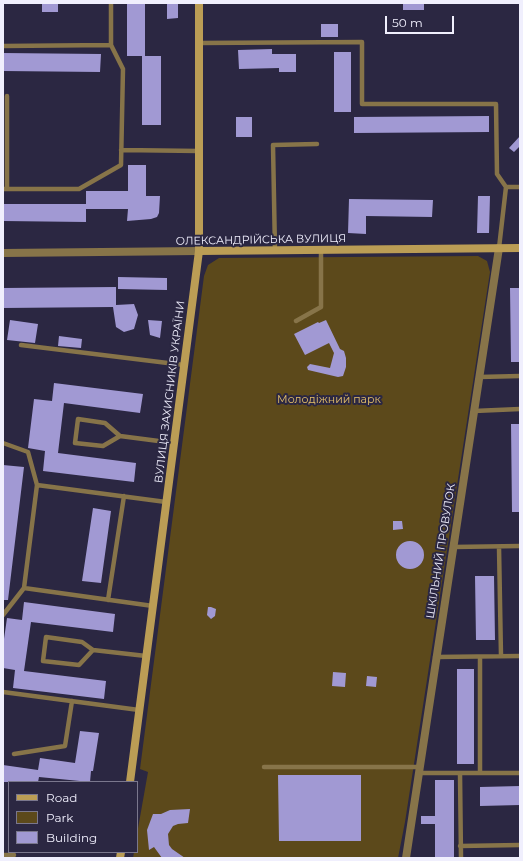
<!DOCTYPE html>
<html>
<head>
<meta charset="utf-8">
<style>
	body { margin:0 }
	#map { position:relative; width:523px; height:861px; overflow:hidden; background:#2b2742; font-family:Montserrat,sans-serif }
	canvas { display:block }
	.frame { position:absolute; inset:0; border:4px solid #f0effd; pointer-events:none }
	.legend { position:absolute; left:8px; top:781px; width:130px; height:72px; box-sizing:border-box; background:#2b2742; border:1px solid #7a778d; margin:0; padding:5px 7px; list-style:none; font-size:12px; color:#f0effd }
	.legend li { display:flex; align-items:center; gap:8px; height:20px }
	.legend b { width:20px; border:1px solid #7a778d }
	.scale { position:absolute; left:385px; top:16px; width:69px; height:18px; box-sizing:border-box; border:2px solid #f0effd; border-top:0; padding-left:5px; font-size:12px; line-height:14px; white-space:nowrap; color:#f0effd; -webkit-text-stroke:3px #2b2742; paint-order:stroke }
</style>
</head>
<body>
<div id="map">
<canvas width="523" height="861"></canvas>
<div class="frame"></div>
<ul class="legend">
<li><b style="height:5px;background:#bb9d55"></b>Road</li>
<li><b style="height:11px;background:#5c491b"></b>Park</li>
<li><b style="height:11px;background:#a199d3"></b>Building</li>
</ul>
<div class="scale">50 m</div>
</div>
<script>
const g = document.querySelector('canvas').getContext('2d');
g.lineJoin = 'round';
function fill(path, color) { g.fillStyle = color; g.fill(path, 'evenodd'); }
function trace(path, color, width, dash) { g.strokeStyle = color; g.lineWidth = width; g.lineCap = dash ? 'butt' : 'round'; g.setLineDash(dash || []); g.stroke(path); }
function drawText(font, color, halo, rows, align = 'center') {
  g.font = font + ' Montserrat,sans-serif'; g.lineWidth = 4; g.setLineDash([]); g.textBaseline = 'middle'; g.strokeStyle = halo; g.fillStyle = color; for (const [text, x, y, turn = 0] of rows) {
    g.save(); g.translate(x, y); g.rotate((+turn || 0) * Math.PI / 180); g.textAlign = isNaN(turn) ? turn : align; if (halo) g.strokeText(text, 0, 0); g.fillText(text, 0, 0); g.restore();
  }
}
const green = new Path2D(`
	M478,256l9,5 3,11 -85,550 -7,36h-265l1,-6h3v-18l11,-62 -8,-3 64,-493 4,-11 11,-7z`);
const building = new Path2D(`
	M42,3h16v9h-16z
	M127,3h18v53h16v69h-19v-69h-15z
	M167,3h11v15l-11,1z
	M403,3h21v7h-21z
	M321,24h17v13h-17z
	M272,49v5h24v18h-17v-4l-40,1 -1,-19z
	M334,52h17v60h-17z
	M3,53l98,1 -1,18 -97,-1z
	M489,116v16l-135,1v-16z
	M236,117h16v20h-16z
	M520,136v10l-6,6 -5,-4z
	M128,165h18v31h14l-1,17 -2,4 -6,2 -24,2 1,-12h-42v13l-83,-1v-17h83v-13h42z
	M478,196h12l-1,37h-12z
	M349,199l84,1 -1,17 -66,-1v18l-18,-1z
	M118,277l49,1v12l-49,-1z
	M116,287v18l18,-1 4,11 -4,14 -10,3 -8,-5 -3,-20 -110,1v-20z
	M510,288h10v74h-9z
	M10,320l28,4 -3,19 -28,-3z
	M148,320l14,1 -2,17 -10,-3z
	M326,320l14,29 4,2 2,7v9l-3,9 -5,1 -30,-7 -1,-3 3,-3 20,4 4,-15 -5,-10 -24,12 -11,-21 24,-12 1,1z
	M59,336l23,3 -1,9 -23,-2z
	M54,383l89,11 -3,19 -76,-10 -6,50 78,10 -2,19 -91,-11 2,-20 -17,-3 6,-49 18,2z
	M511,424h9v88h-8z
	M3,465l21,2 -16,133h-5z
	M93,508l18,3 -10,72 -19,-2z
	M393,521h9l1,8 -10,1z
	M396 555a14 14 0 1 1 28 0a14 14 0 1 1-28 0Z
	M475,576h19l1,64h-19z
	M24,602l91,12 -2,18 -82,-10 -7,49 82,10 -2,18 -91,-11 2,-18 -12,-2v-22l4,-28 15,2z
	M208,607h3l5,2 -1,7 -4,3 -4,-4z
	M457,669h17v95h-17z
	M333,672l13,1 -1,14 -13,-1z
	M367,676l10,1 -1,10 -10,-1z
	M80,731l19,2 -6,38h-2l-1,11 -51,-5 -1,5h-35v-17l35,5 2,-12 35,5z
	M278,775h83v66h-82z
	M435,780h19v78h-19v-34h-14v-8h14z
	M520,786v19l-40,1v-19z
	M190,809l-2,14 -10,1 -5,2 -5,8 1,11 3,4 13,9h-23l-8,-11 -5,3 -2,-20 6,-16h8l9,-4z`);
const service = new Path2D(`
	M199,43l163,-1v62h134l1,70 9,13 -7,61
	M3,46l108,-1v-42
	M7,96v93
	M121,150l78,1
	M506,187h14
	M3,189h76l42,-24 2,-96 -12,-24
	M275,251l-2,-106 44,-1
	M296,321l25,-14v-57
	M21,345l163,20
	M479,377l41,-1
	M474,411l46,-2
	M120,436l-17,10 -28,-3 3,-24 27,4 15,13 54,7
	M3,443l25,9 9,33 129,17
	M453,547l67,-1
	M499,547l2,109
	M24,588l129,18
	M108,600l16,-104
	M3,615l21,-27 13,-103
	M93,650l-14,15 -36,-4 3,-24 36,5 11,8 53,6
	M435,657l85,-1
	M480,657v116
	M3,692l136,18
	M14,754l51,-8 7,-45
	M264,767h156
	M419,773h101
	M460,773l1,85
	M460,846l60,-1
	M3,855h11`);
const minor = new Path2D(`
	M3,253l196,-2
	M406,858l93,-610`);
const secondary = new Path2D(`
	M199,251l321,-3
	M130,782l69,-531v-248
	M120,858l1,-6`);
const streetNames = [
	["ОЛЕКСАНДРІЙСЬКА ВУЛИЦЯ",261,240,-1],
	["ВУЛИЦЯ ЗАХИСНИКІВ УКРАЇНИ",170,392,-83],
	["ШКІЛЬНИЙ ПРОВУЛОК",441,551,-81]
];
const parkNames = [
	["Молодіжний парк",329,400]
];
fill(green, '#5c491b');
fill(building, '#a199d3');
trace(service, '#877449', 4.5);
trace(minor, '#877449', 8);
trace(secondary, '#bb9d55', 8);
drawText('11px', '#f0effd', '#2b2742', streetNames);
drawText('11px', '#e6c16a', '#2b2742', parkNames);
</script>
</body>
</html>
